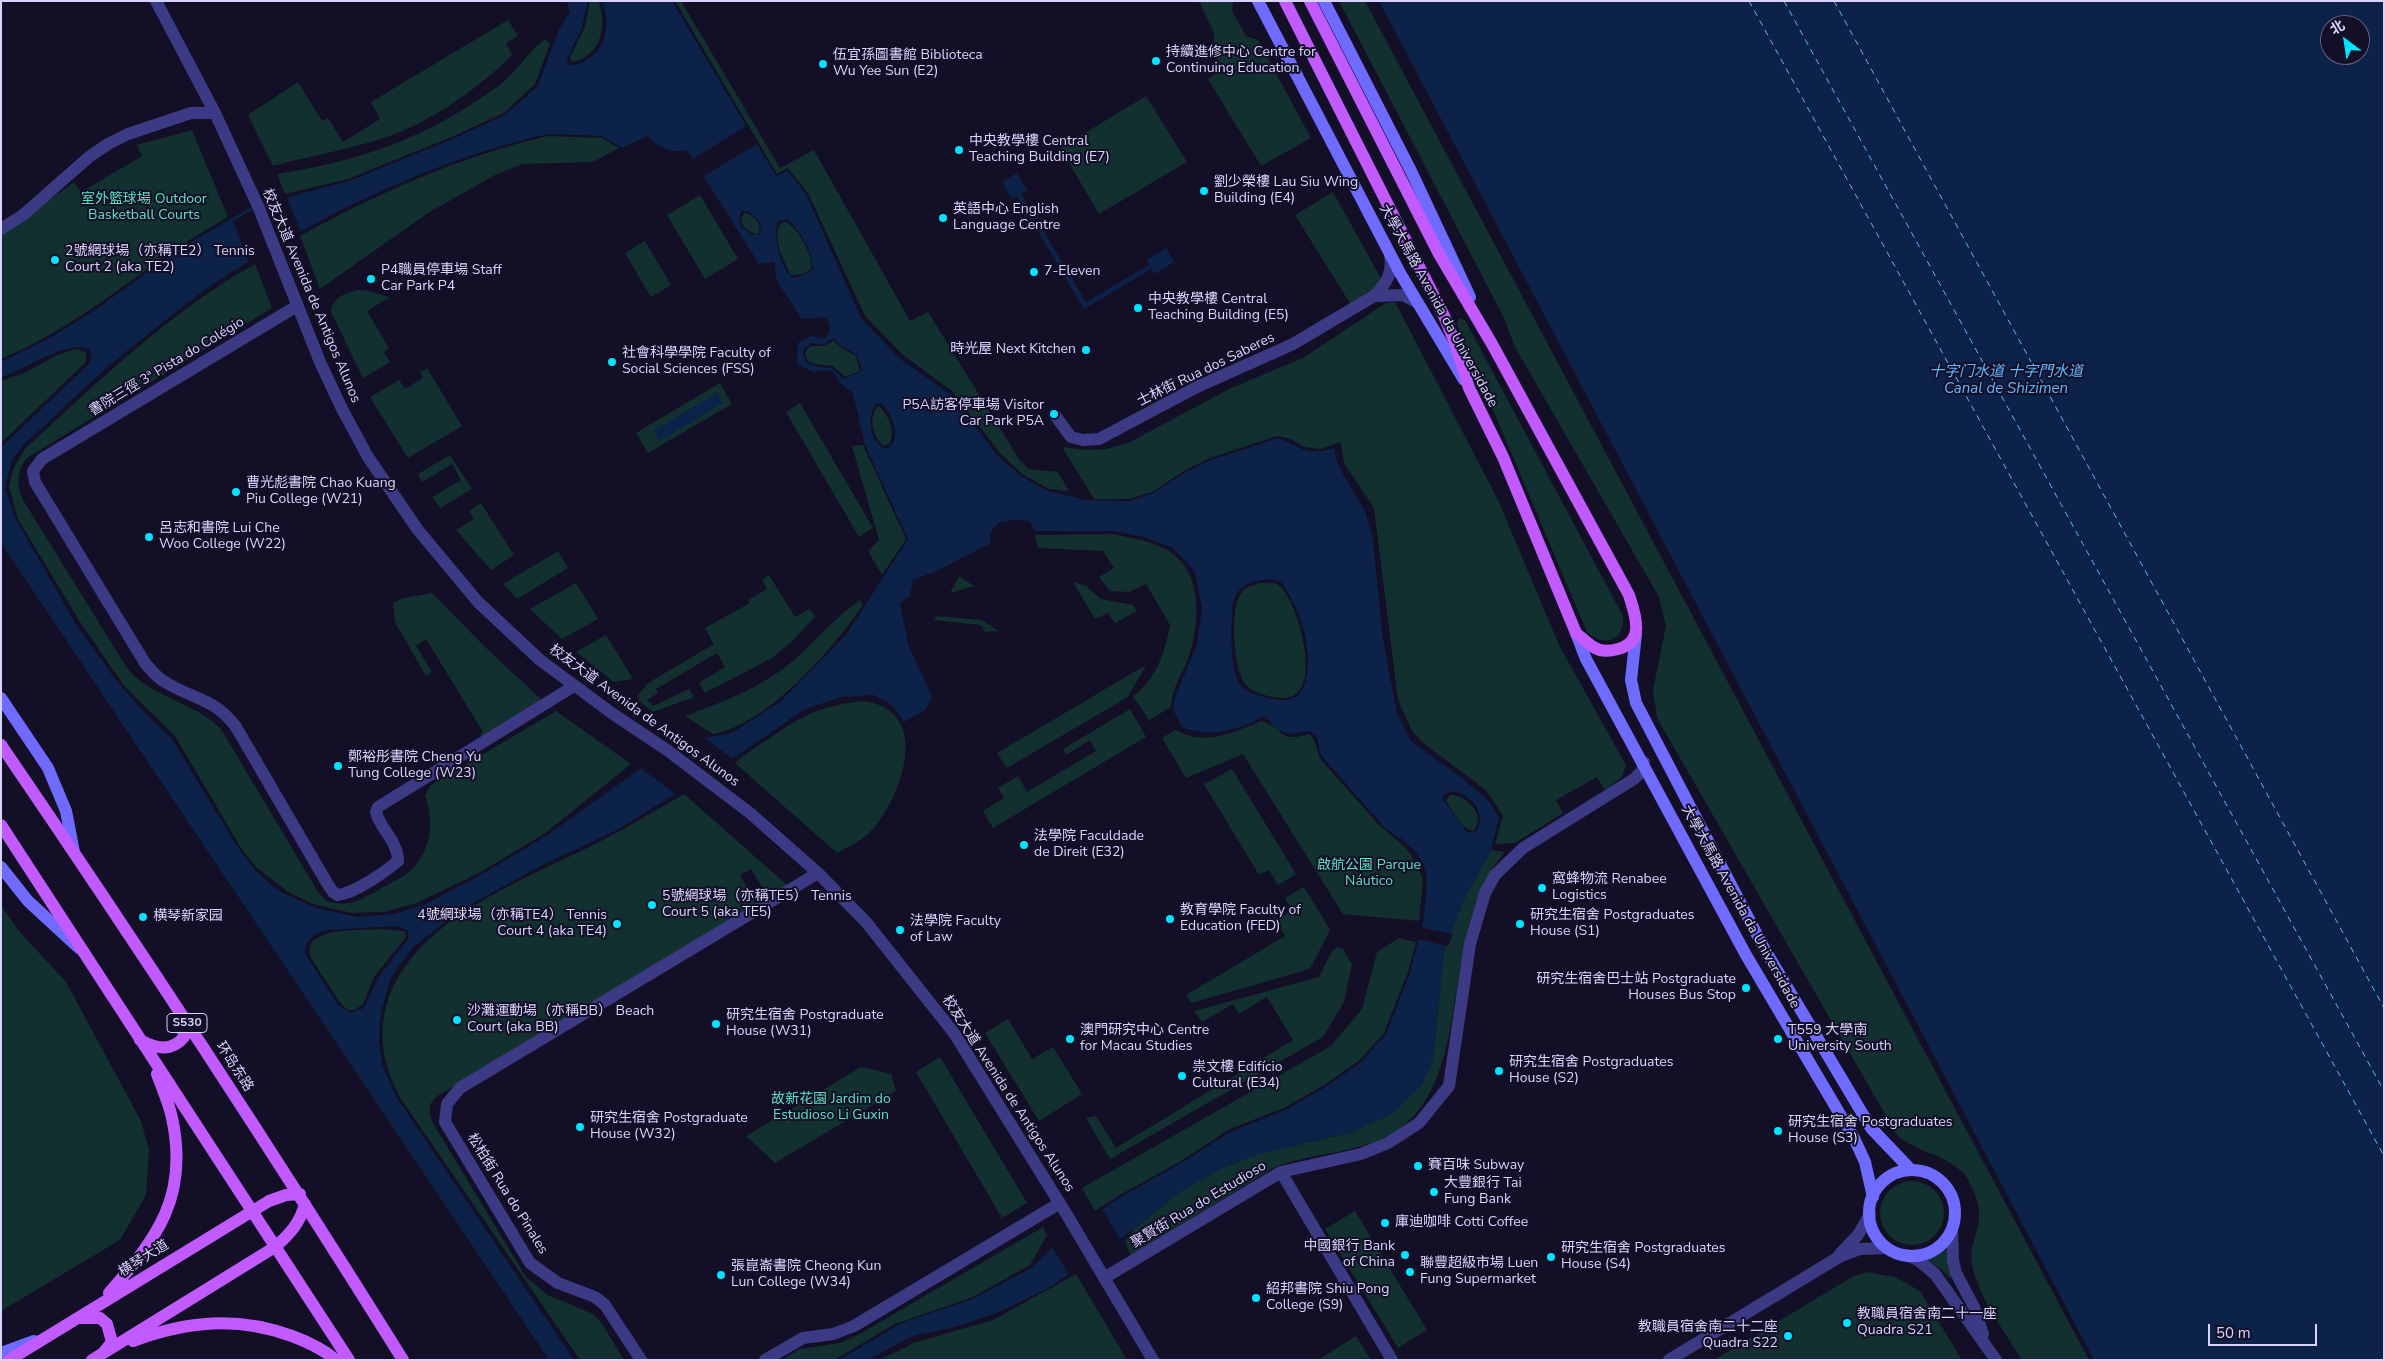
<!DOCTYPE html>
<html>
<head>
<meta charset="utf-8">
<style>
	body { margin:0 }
	#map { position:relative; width:2385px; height:1361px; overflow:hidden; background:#130f26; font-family:"Nunito Sans","Noto Sans SC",sans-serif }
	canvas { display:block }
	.frame { position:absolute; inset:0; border:2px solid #d9d4ff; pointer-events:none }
	.north { position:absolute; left:2320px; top:15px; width:50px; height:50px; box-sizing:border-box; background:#130f26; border:1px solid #625e7d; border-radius:50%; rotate:329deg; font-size:14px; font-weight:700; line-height:20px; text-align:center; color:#d9d4ff }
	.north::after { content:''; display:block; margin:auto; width:18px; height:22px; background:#00e5ff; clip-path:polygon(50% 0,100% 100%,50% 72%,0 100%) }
	.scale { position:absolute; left:2208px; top:1324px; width:109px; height:22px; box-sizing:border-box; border:2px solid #d9d4ff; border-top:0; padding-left:6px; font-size:15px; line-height:18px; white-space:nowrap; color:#d9d4ff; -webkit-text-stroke:4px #130f26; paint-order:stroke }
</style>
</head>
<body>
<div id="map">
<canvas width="2385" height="1361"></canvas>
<div class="frame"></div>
<div class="north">北</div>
<div class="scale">50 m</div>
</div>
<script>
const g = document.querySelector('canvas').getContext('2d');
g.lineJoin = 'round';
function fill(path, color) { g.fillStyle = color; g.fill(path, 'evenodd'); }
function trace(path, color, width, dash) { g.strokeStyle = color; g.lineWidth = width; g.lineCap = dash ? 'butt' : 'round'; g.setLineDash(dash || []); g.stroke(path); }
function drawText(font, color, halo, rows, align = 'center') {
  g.font = font + ' "Nunito Sans","Noto Sans SC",sans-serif'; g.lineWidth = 4; g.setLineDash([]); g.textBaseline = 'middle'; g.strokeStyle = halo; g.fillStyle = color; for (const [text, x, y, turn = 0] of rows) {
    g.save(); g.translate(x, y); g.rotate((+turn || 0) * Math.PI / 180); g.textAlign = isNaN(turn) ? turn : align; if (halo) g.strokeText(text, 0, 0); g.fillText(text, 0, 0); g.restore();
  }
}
const green = new Path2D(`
	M590,1l9,1c8,25 2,54 -27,60l-2,-5 15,-30z
	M675,1h6l99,167 34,-18 96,171 18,-9 92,149 9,8 29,3 11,19 -20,-2 -27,-15 -22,-21 -48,-62 -49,-36 -38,-39 -57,-123 -20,-25 -11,6z
	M1199,1h34l-1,10 14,25 12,4 53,98 -50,28 -53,-87 15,-10 -10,-18 1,-18z
	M1339,1h26l724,1359h-67c-17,-28 -41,-59 -49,-91 -8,-31 18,-43 -1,-81 -2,-4 -4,-10 -7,-13 -19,-22 -49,-22 -68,-40l-240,-417 -4,-28 13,-64 -7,-29 -144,-250 -12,-31z
	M508,20l10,16 -12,7 6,12c-32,32 -77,64 -120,80 -38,14 -80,20 -119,31l-25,-51 50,-33 24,39 6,-3 15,24 37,-23 -9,-17z
	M546,39l4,5 -15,40 -31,29 -50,23 -106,43 -63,15 -8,-20c88,-14 152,-37 224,-90 17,-13 27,-34 45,-45z
	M1146,96l41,66 -88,52 -39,-66z
	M192,130l36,87c-18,11 -36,21 -53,32 -56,40 -110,83 -174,110v-125l73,-52 7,10 61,-36 -6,-11z
	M548,136l54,2 17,10 -26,14 -71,2 -27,11 -67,38 -108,76 -20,-53c78,-43 161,-80 248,-100z
	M1333,192l51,92 -33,21 -56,-90z
	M700,195l38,64 -33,20 -38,-64z
	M744,213c10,1 18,11 15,21 -8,0 -18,-7 -18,-15z
	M786,222c11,5 31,38 24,48l-7,4 -12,1c-7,-14 -20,-37 -10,-52z
	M645,241l26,44 -20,12 -26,-44z
	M255,264l17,44 -245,150c-11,14 -11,27 -4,42l104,168c24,30 68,34 94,61l97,163 8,9c23,7 34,-1 54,-12 10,-6 22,-11 30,-18 22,-20 24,-49 15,-76l6,-10 125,-74 75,53 -87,70 -65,39 -62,30 -33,9 -32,1 -39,-9 -25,-12 -32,-25 -15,-19 -66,-112 -50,-49 -45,-65 -62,-103 -4,-14 -5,-19 4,-17 12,-20c73,-67 144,-137 230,-185z
	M359,290c10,0 20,5 31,7l-23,14 22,37 -5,4 6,10 -27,16 -32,-66c1,-15 15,-19 28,-22z
	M1395,302l103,198 62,147 66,118 -4,12 -17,13 -8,-13 -41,23 7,13 -48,30 -20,1 8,-28 -17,-26 -62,-46 -12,-13 -14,-31 -24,-192 -30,-45 -3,-21 -21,7 -16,-2 -13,-8 -14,-3 -67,22 -26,13 -32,21 -23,7h-35l-32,-52 24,3 21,-1 21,-6 103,-55 72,-30 83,-55z
	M1459,318l6,2 158,296c2,25 -19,32 -36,16l-130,-307z
	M834,341l6,6 16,9 4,15 -15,6 -12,-11 -19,-2 -7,-4 -2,-8 5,-6h13z
	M75,349l11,3v10l-85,81v-62l26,-9 28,-16z
	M427,368l35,58 -54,32 -38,-61 29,-17 6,9 18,-11 -3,-6z
	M720,383l12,21 -84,49 -12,-20z
	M800,403l73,125 -14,9 -73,-125z
	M877,407h3c9,9 16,25 9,37l-5,2c-11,-8 -16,-27 -7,-39z
	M863,445l43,94 -24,36 -14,-24 11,-11 -27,-94z
	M450,455l22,34 -32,19 -8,-11 29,-17 -9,-16 -30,18 -4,-8z
	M481,503l33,52 -23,15 -35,-40 18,-11 -5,-8z
	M1113,534c18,4 40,7 56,17 33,21 31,68 21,102 -6,19 -18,33 -19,54l-22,13 -16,-24c24,-17 32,-44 37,-71l-24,-41 -17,8 -19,-1 -11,-14 15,-9 -11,-17 -65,-3 -3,-13z
	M558,551l10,17 -51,31 -14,-15z
	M769,575l26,42 15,-8 5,8 -25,26 -18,15 -67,35 -6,-10 26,-16 -8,-14 -61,36 2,4 -11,7 6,6 36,-17 5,8 -41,15 -14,-11 -1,-6 10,-12 66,-39 -9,-16 45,-25 -2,-3 19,-11 -5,-9z
	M959,576l15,10 -24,7z
	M1073,582l13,4 15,13 32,6 4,6 -22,12 -7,-10 -13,6z
	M576,583l22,36 -36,20 -32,-30z
	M1259,583c7,0 17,-2 22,4 17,17 44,108 4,111 -10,1 -33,-5 -39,-13 -12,-14 -14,-61 -10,-79 1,-6 4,-11 8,-17z
	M432,593l56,57 54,50 -59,39 -3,-4 3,-3 -57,-93 -10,7 16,26 -6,4 -31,-54 -2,-19 10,-5z
	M860,600l3,5c-30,44 -96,120 -150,129l-28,-18c41,-15 82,-31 115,-61 20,-19 38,-40 60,-55z
	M936,616l46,4 17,11 -14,1 -4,-7 -47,-5z
	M606,635l27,44 -19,3 -38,-30z
	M1146,665l-18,32 -121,71 -10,-15z
	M864,701c69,10 38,95 8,129 -9,10 -23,16 -35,23l-102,-90c10,-9 21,-16 32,-23 37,-25 51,-34 97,-39z
	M1130,709l16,28 -153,91 -10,-17 21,-13 -6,-10 20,-12 9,16 69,-41 -6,-11 -24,15 -3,-6z
	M1261,721c24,6 15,23 48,13 9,7 6,17 13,27l56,63 28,24 10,14 7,18 -4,41 -76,-7 -100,-160 -57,24 -24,-40 13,-8c6,2 13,6 19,7 23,4 47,-8 67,-16z
	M1232,769l64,105 -18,11 -9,-15 -10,5 -55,-91z
	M684,794l103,91 -19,11 -17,-27 -11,6 16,28 -317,192c-12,8 -11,17 -5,30l92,152 22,18 45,19 8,8 23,38h-44l-181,-264c-6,-14 -13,-28 -15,-43 -16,-111 116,-163 197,-202 35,-17 69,-37 103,-57z
	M1450,795c17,0 36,19 24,36 -12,-1 -23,-22 -28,-31z
	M1491,850l14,2c-68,77 -29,222 -106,277 -36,26 -86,22 -126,39l-142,88 -6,-14 9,-13 44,-36 40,-23 40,-16 95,-22 80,-71 11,-111 21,-53z
	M1304,887l26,43 -20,39 -119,34 -5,-8 99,-59 -9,-16 16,-9 -7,-13z
	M1,905l17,25 48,52 75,139 8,29 -3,45 -26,45 -119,71z
	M380,929l24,2 2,6 -32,40 -11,27 -8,6h-8l-8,-9 -28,-43c-12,-32 50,-27 69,-29z
	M1399,938l17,4 -8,30 -24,61 -24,27 -34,24 -42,24 -54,21 -49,32 -61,34 -25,16 -13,-23 249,-142 31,-37 15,-57z
	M1337,947l6,2 9,15 -8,38 -21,35 -213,122 -24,-41 10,-2 20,32 177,-108 -26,-43 -28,17 -6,-10 -31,18 -8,-11 125,-34 13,-26z
	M1008,1019l24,40 21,-12 29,47 -43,27 -54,-88z
	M940,1057l87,146 -25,15 -86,-146z
	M861,1067l30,7 5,17 -121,72 -29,-27z
	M1880 1213a32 32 0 1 1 64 0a32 32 0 1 1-64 0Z
	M1355,1211l72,119 -29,18 -73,-119z
	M1043,1227l4,8 -17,30 -57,32 -78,27 -61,36h-52l17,-11 41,-6 16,-7z
	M1946,1249l7,28 -4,1 -7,-8 -14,-10v-2z
	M1867,1272l28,5 25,14 42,69h-248l138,-83z
	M1076,1274l51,86h-248l37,-18 77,-22z
	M1356,1336l15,24h-53z`);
const water = new Path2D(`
	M567,1h21l-7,29 -14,29 1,4c7,4 11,1 18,-3 22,-13 24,-36 16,-59h70l104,175 12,-5 18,23 55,124 39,41 50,35 47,61 24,21 27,15 37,9 45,1 23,-8 33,-21 25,-12 67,-22c23,9 29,19 56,10l4,17 27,46 8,29 10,99 14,75 14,27 51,37 28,24 9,16 -8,32 -26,47 -21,53 -11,111 -12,25 -27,27 -42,19 -94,22 -40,16 -40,23 -44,36 -87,60 -48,23 -44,15 -42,9 -46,24h-28l62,-37 72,-24 60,-32 32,-32 54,-37 64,-36 47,-30 55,-22 42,-24 34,-24 25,-28 24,-61 14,-54 3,-39 -4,-17 -8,-12 -12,-11 -17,-11 -61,-69 -5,-7 -3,-17 -6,-5c-14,1 -21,7 -35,-3 -5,-3 -6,-9 -12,-12 -5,2 -8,5 -13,7 -24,9 -45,14 -69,4l-9,-17 2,-13 22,-52 5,-37 -7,-36 -22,-24 -30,-11 -28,-6h-80l-6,-10 -16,-1 -15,3 -8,10 1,10 -58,30 -20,6 -3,17 -10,7 8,41 24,53 -7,13 -21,12 -12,-17 -18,-10 -33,2 -36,12 -61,42 -127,79 -75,35 -81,45 -48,37 -22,30 -10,35 -2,29 4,26 14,31 177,262h-25l-548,-817v-96l87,-82 4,-10 -3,-6c-28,-8 -60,20 -88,28v-15l49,-24 48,-30 80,-58 73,-43 98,-26 106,-43 50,-23 33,-29 21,-57 11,-17zM548,134l54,2 20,12 25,-12c13,12 23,18 40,14l72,114 15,-2 3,19 25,38 25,-2 3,12 -5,10 -15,-3 -12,7 -1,21 16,8 19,-2 8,13 13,10 12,52 43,94 -62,96 -66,67 -50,32 -38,6 -45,24 -101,72 -60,36 -60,32 -32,10 -36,3 -42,-9 -39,-18 -22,-20 -19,-25 -64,-106 -28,-27 -29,-33 -38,-53 -62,-108 -10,-31 7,-27 12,-16c35,-31 68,-65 104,-94 31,-24 61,-50 93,-71 97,-63 214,-120 327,-145zM742,211l8,1 10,10 1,12 -9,1 -11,-9 -2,-9zM787,219c11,8 31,40 24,52l-16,7c-14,-4 -23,-44 -17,-57zM832,339h3l4,6 18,10 5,16 -18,8 -13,-11 -11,-1 -13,-4 -4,-9 1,-5 8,-6 10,2zM877,403h4c11,10 22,37 6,46 -18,-5 -21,-33 -10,-46zM1271,579l10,3c20,29 33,65 24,101 -5,20 -24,19 -40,14 -11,-3 -20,-4 -26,-14 -9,-17 -8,-50 -7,-68 0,-28 15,-34 39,-36zM1455,791c16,4 34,25 20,42l-8,-1 -25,-34 2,-4zM399,926l9,5 1,7 -31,40 -14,30 -14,5 -12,-8 -33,-51c0,-15 9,-21 23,-24z
	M1379,1h1005v1359h-290zM2330,25h30v30h-30z
	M1017,173l10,17 -6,4 65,108 63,-37 -2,-5 19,-12 8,14 -20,12 -3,-5 -67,40 -67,-113 -5,3 -10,-17z
	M717,393l6,10 -64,38 -6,-10z`);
const pier = new Path2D(`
	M748,125l11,18 -57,34 -11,-17z
	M285,194l17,40 -52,31 -17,-44 41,-23z
	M702,736l32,24 -56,36 -39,-29 51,-30z
	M1419,927l34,7 -5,12 -32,-7z
	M1101,1207l20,34 -51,35 -19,-30 13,-13z`);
const ferry = new Path2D(`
	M1749,1l635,1155
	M1784,1l600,1090
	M1834,1l550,1007`);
const minor = new Path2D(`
	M156,1l59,112 43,93 62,156 22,47 26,48 50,73 60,72 62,58 73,54 54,36 83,63 68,60 48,49 88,111 113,182 86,145
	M1,229l22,-14 66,-58 19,-13 20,-10 63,-21h24
	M1374,296l29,-1 15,8
	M297,306l-255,153 -9,12 2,11 110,181c6,7 12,15 20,19 29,18 48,15 71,45l91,156 6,9 5,3c17,-2 47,-23 60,-34 0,-20 -18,-32 -22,-49l2,-5 196,-121
	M1054,414l17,23 12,3 16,-1 98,-52 96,-43 81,-48c13,-13 19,-23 16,-41
	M1281,1172l111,188
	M1952,1230l1,30 3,13 18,34 9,27
	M1839,1255l19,-20 12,-21
	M1906,1255l12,5 17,14 61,86
	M1104,1278l177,-106 80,-18 27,-11 31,-20 30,-37 21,-142 15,-51 10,-18 28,-27 111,-69 8,-8 2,-9
	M641,1360l-36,-55 -10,-8 -37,-14 -28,-20 -85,-141 2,-18 13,-16 358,-215
	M765,1360l38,-22 30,-4 21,-8 206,-123
	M1669,1360l170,-103 21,-8 27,-1`);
const secondary = new Path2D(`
	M1258,1l142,272 64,107
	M1324,1l87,170 59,126
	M1576,633l10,26 160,296 108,183 11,24 8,35
	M1636,634l-5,46 5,23 129,247 106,178 40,42
	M1,698l47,70 18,43 8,41
	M1,867l27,34 51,47
	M1869 1213a43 43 0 1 1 86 0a43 43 0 1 1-86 0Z
	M1,1353l33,-12`);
const primary = new Path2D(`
	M1285,1l159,315 12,29 13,43 34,69 73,176c6,5 12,11 19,15 7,4 16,3 23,1 28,-7 17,-35 11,-54l-137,-251 -53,-90 -129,-253
	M1,745c138,202 272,407 402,615
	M1,825l348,535
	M140,1040c15,8 31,13 44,-3l-2,-20
	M109,1293c49,-56 80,-97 63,-175 -3,-15 -10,-30 -15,-44
	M78,1318h22l7,6 5,18 -8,10
	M133,1341c54,-20 104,-25 159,-5 16,6 31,13 44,24
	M9,1360l260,-159 17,-6 14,-1
	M92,1360l183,-113c15,-13 25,-24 30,-43`);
const markers = [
	[1156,61,5,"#00e5ff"],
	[823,64,5,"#00e5ff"],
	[959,150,5,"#00e5ff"],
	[1204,191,5,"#00e5ff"],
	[943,218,5,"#00e5ff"],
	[55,260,5,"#00e5ff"],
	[1034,272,5,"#00e5ff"],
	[371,279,5,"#00e5ff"],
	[1138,308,5,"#00e5ff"],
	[1086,350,5,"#00e5ff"],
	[612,362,5,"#00e5ff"],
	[1054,414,5,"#00e5ff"],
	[236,492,5,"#00e5ff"],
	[149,537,5,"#00e5ff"],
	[338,766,5,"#00e5ff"],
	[1024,845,5,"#00e5ff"],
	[1542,888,5,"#00e5ff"],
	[652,905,5,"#00e5ff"],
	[143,917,5,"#00e5ff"],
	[1170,919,5,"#00e5ff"],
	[617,924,5,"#00e5ff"],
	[1520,924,5,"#00e5ff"],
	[900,930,5,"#00e5ff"],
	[1746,988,5,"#00e5ff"],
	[457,1020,5,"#00e5ff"],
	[716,1024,5,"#00e5ff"],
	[1070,1039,5,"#00e5ff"],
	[1778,1039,5,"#00e5ff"],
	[1499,1071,5,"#00e5ff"],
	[1182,1076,5,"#00e5ff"],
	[580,1127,5,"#00e5ff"],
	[1778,1131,5,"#00e5ff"],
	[1418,1166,5,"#00e5ff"],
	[1434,1192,5,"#00e5ff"],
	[1385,1223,5,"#00e5ff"],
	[1405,1255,5,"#00e5ff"],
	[1551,1257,5,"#00e5ff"],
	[1410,1272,5,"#00e5ff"],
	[721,1275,5,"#00e5ff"],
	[1256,1298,5,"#00e5ff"],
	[1847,1323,5,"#00e5ff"],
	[1788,1336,5,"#00e5ff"]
];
const shields = [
	[187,1023,40]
];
const shieldNames = [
	["S530",187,1023]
];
const poiNames = [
	["持續進修中心 Centre for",1166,53],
	["Continuing Education",1166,69],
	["伍宜孫圖書館 Biblioteca",833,56],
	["Wu Yee Sun (E2)",833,72],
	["中央教學樓 Central",969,142],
	["Teaching Building (E7)",969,158],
	["劉少榮樓 Lau Siu Wing",1214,183],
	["Building (E4)",1214,199],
	["英語中心 English",953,210],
	["Language Centre",953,226],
	["2號網球場（亦稱TE2） Tennis",65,252],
	["Court 2 (aka TE2)",65,268],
	["P4職員停車場 Staff",381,271],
	["Car Park P4",381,287],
	["7-Eleven",1044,272],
	["中央教學樓 Central",1148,300],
	["Teaching Building (E5)",1148,316],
	["時光屋 Next Kitchen",1076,350,"right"],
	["社會科學學院 Faculty of",622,354],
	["Social Sciences (FSS)",622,370],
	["P5A訪客停車場 Visitor",1044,406,"right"],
	["Car Park P5A",1044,422,"right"],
	["曹光彪書院 Chao Kuang",246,484],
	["Piu College (W21)",246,500],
	["呂志和書院 Lui Che",159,529],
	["Woo College (W22)",159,545],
	["鄭裕彤書院 Cheng Yu",348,758],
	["Tung College (W23)",348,774],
	["法學院 Faculdade",1034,837],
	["de Direit (E32)",1034,853],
	["窩蜂物流 Renabee",1552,880],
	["Logistics",1552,896],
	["5號網球場（亦稱TE5） Tennis",662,897],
	["Court 5 (aka TE5)",662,913],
	["教育學院 Faculty of",1180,911],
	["Education (FED)",1180,927],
	["4號網球場（亦稱TE4） Tennis",607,916,"right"],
	["Court 4 (aka TE4)",607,932,"right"],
	["研究生宿舍 Postgraduates",1530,916],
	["House (S1)",1530,932],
	["横琴新家园",153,917],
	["法學院 Faculty",910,922],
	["of Law",910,938],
	["研究生宿舍巴士站 Postgraduate",1736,980,"right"],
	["Houses Bus Stop",1736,996,"right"],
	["沙灘運動場（亦稱BB） Beach",467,1012],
	["Court (aka BB)",467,1028],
	["研究生宿舍 Postgraduate",726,1016],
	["House (W31)",726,1032],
	["澳門研究中心 Centre",1080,1031],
	["for Macau Studies",1080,1047],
	["T559 大學南",1788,1031],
	["University South",1788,1047],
	["研究生宿舍 Postgraduates",1509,1063],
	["House (S2)",1509,1079],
	["祟文樓 Edifício",1192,1068],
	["Cultural (E34)",1192,1084],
	["研究生宿舍 Postgraduate",590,1119],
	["House (W32)",590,1135],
	["研究生宿舍 Postgraduates",1788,1123],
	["House (S3)",1788,1139],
	["賽百味 Subway",1428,1166],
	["大豐銀行 Tai",1444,1184],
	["Fung Bank",1444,1200],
	["庫迪咖啡 Cotti Coffee",1395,1223],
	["中國銀行 Bank",1395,1247,"right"],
	["of China",1395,1263,"right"],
	["研究生宿舍 Postgraduates",1561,1249],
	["House (S4)",1561,1265],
	["聯豐超級市場 Luen",1420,1264],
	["Fung Supermarket",1420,1280],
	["張崑崙書院 Cheong Kun",731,1267],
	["Lun College (W34)",731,1283],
	["紹邦書院 Shiu Pong",1266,1290],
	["College (S9)",1266,1306],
	["教職員宿舍南二十一座",1857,1315],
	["Quadra S21",1857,1331],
	["教職員宿舍南二十二座",1778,1328,"right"],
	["Quadra S22",1778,1344,"right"]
];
const parkNames = [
	["室外籃球場 Outdoor",144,200],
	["Basketball Courts",144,216],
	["啟航公園 Parque",1369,866],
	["Náutico",1369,882],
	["故新花園 Jardim do",831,1100],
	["Estudioso Li Guxin",831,1116]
];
const streetNames = [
	["校友大道 Avenida de Antigos Alunos",311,296,67],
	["大學大馬路 Avenida da Universidade",1438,306,61],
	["書院三徑 3ª Pista do Colégio",167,367,-31],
	["士林街 Rua dos Saberes",1206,370,-26],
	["校友大道 Avenida de Antigos Alunos",644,716,36],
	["大學大馬路 Avenida da Universidade",1740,907,61],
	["环岛东路",234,1067,57],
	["校友大道 Avenida de Antigos Alunos",1008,1094,57],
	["松柏街 Rua do Pinales",507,1194,58],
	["聚賢街 Rua do Estudioso",1199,1205,-31],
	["横琴大道",144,1259,-32]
];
const waterNames = [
	["十字门水道 十字門水道",2006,372],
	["Canal de Shizimen",2006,389]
];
fill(green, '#12302f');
fill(water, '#0c2248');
fill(pier, '#130f26');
trace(ferry, '#62b6ff', 1, [6, 5]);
trace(minor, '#3d3a85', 12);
trace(secondary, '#6f6bff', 12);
trace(primary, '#c25bff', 12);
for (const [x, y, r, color] of markers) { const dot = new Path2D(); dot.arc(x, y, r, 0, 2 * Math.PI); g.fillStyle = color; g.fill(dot); trace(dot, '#130f26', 2); }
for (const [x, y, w] of shields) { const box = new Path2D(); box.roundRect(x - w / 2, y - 9.5, w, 19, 4); g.fillStyle = '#130f26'; g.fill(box); trace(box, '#d9d4ff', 1); }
drawText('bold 12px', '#d9d4ff', null, shieldNames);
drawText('14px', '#d9d4ff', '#130f26', poiNames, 'left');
drawText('14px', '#5fe0c0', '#130f26', parkNames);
drawText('14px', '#d9d4ff', '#130f26', streetNames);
drawText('italic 15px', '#62b6ff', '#130f26', waterNames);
</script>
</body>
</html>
